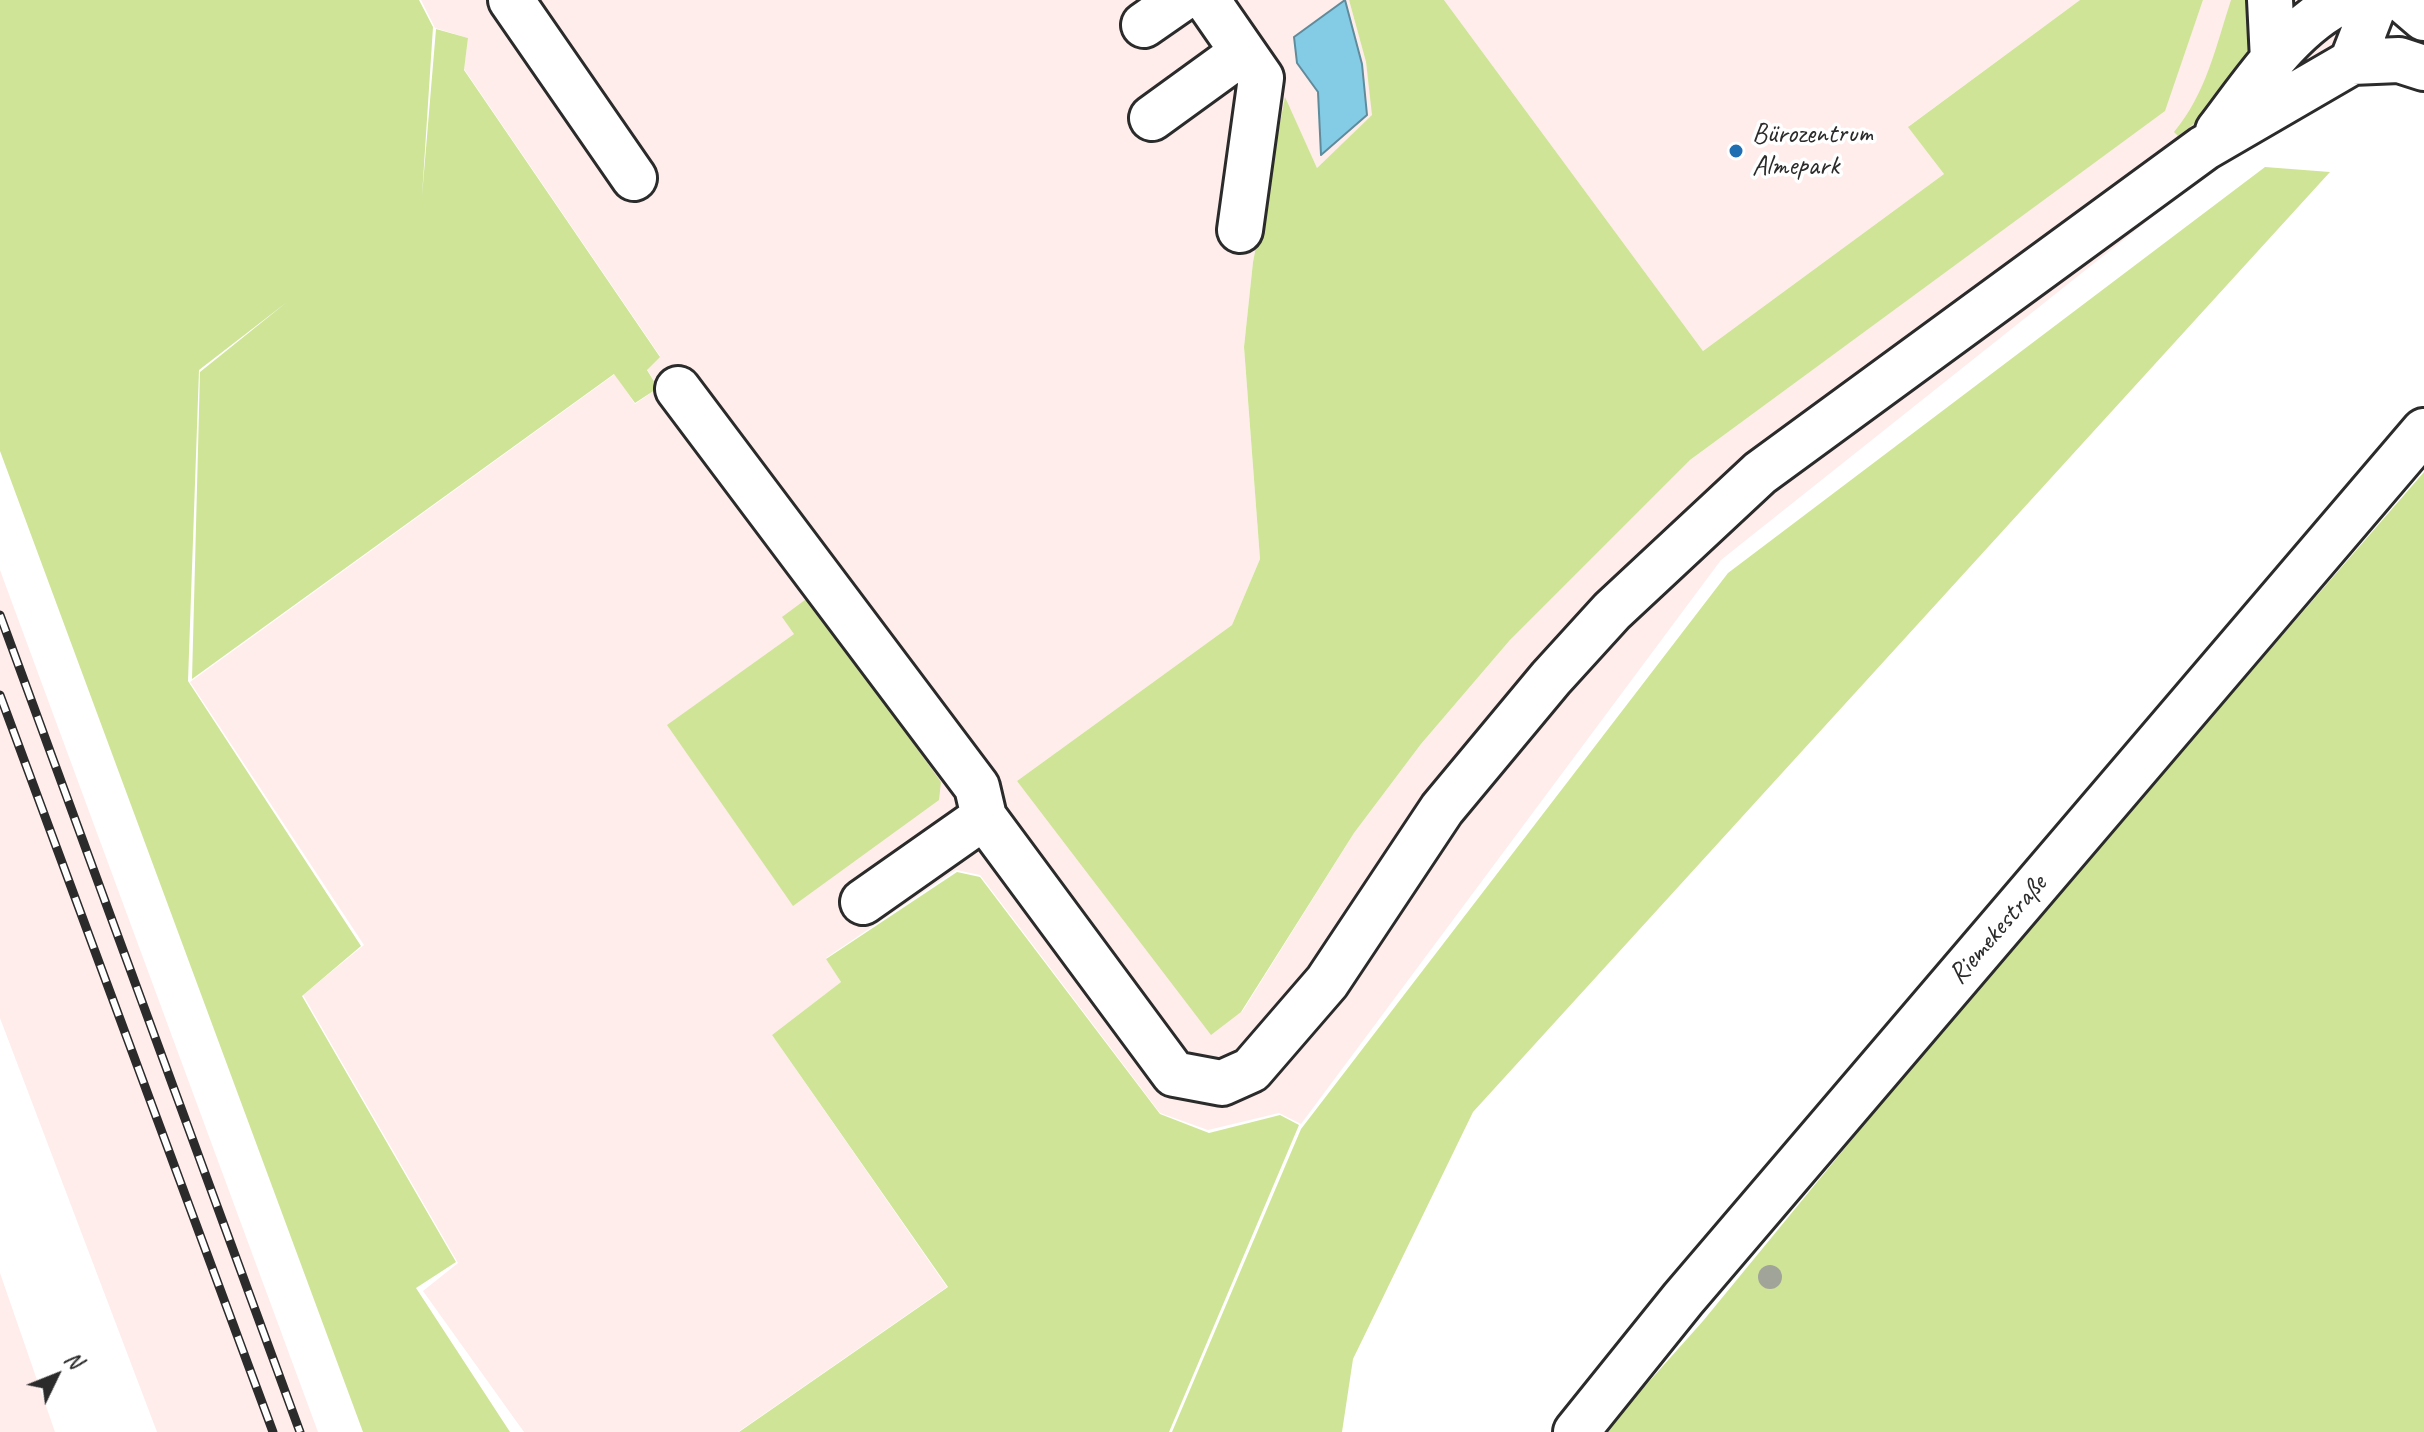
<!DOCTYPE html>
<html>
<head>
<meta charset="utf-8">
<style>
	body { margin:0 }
	#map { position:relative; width:2424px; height:1432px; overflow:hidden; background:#fff; font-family:Caveat,sans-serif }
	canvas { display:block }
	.north { position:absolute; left:16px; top:1336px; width:80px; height:80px; -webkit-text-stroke:6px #fff; paint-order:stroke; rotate:47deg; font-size:22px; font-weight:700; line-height:32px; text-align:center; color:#2b2b2b }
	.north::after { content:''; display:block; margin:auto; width:28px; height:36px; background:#2b2b2b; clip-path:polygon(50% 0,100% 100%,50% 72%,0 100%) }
</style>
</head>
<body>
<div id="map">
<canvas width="2424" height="1432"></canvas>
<div class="north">N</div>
</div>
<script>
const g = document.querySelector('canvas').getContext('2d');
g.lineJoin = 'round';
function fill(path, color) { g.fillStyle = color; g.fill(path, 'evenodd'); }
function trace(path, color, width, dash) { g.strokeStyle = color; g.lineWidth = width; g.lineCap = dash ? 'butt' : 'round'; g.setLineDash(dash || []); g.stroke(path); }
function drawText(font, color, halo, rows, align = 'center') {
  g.font = font + ' Caveat,sans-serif'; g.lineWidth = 7; g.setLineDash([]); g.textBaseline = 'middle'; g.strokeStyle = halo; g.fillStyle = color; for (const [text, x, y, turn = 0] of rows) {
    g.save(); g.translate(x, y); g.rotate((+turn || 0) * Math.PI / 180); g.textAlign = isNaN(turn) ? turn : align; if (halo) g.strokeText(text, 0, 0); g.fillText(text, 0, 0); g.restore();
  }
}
const built = new Path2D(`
	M421,0h924l-51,37 3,26 21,29 4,62 23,-154h4l17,62 7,53 -56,53 -32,-69 -32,163 -9,85 16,212 -28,66 -215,156 225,231 112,-179 67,-89 89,-104 180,-180 474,-349 39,-111h151l32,31 -665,529 -420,564 -22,-11 -71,17 -48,-17 -180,-238 -24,-5 -130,88 15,24 -69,53 175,252 -209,145h-214l-101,-141 35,-28 -155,-268 61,-50 -174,-263 425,-308 20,30 23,-16 -11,-19 13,-13 -196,-287 4,-31 -33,-10zM794,634l-1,271 -125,-180z
	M1444,0h636l-171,126 35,48 -241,177z
	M0,570l318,862h-161l-157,-414z
	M0,1273l55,159h-55z`);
const green = new Path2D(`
	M0,0h419l14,27 -11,169 14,-167 32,9 -4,32 196,287 -13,13 11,18 -23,15 -21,-29 -422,305 8,-307 87,-70 -88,68 -11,311 173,265 -59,50 154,266 -40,26 94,144h-147l-363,-981z
	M1349,0h95l259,351 241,-177 -36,-47 172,-127h123l-38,111 -475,349 -180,180 -89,104 -67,89 -113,179 -30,23 -194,-254 215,-156 28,-66 -16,-212 9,-85 32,-165 32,71 55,-53 -6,-53z
	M2231,0h29c-6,59 -34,102 -82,136l-4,-4c32,-38 42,-86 57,-132z
	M2265,167l65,5 -857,940 -120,247 -11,73h-170l129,-303 427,-556z
	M2424,472v960h-820l99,-111 270,-329z
	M809,597l132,185 -2,18 -146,106 -126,-181 127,-91 -12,-17z
	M957,872l23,5 180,237 49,19 71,-18 19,10 -130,307h-430l209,-145 -176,-252 69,-53 -15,-23z`);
const water = new Path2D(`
	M1345,0l17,64 5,51 -46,40 -3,-63 -21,-29 -3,-26z`);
const minor = new Path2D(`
	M511,0l123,178
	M2270,0l3,60
	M2403,0l21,18
	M1144,25l36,-25
	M2352,62l47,-2 25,8
	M1152,118l91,-66 -36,-52
	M2218,131c36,-47 73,-106 127,-131
	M1240,230l21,-152 -18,-26
	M678,389l299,398 7,30
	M863,902l121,-85 190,257 48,9 29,-13 76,-88 115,-173 109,-131 61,-67 148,-138 444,-325 148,-86 24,-62
	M1576,1432l107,-133 741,-868`);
const rail = new Path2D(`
	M0,615l300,817
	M0,695l273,737`);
const trees = [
	[1770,1277]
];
const markers = [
	[1736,151,8,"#1f6fb2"]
];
const poiNames = [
	["Bürozentrum",1752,135],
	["Almepark",1752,167]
];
const streetNames = [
	["Riemekestraße",1998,930,-49]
];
fill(built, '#ffedeb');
fill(green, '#d0e498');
fill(water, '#84cbe5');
trace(water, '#608b9b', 2);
trace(minor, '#2b2b2b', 50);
trace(minor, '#fff', 44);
trace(rail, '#2b2b2b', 9);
trace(rail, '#fff', 6, [18]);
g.fillStyle = '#a1a499';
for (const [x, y] of trees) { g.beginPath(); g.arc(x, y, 12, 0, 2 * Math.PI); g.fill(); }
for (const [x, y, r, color] of markers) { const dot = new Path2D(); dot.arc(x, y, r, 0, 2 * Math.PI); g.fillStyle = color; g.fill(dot); trace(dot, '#fff', 3); }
drawText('28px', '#2b2b2b', '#fff', poiNames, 'left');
drawText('28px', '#2b2b2b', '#fff', streetNames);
</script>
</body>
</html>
